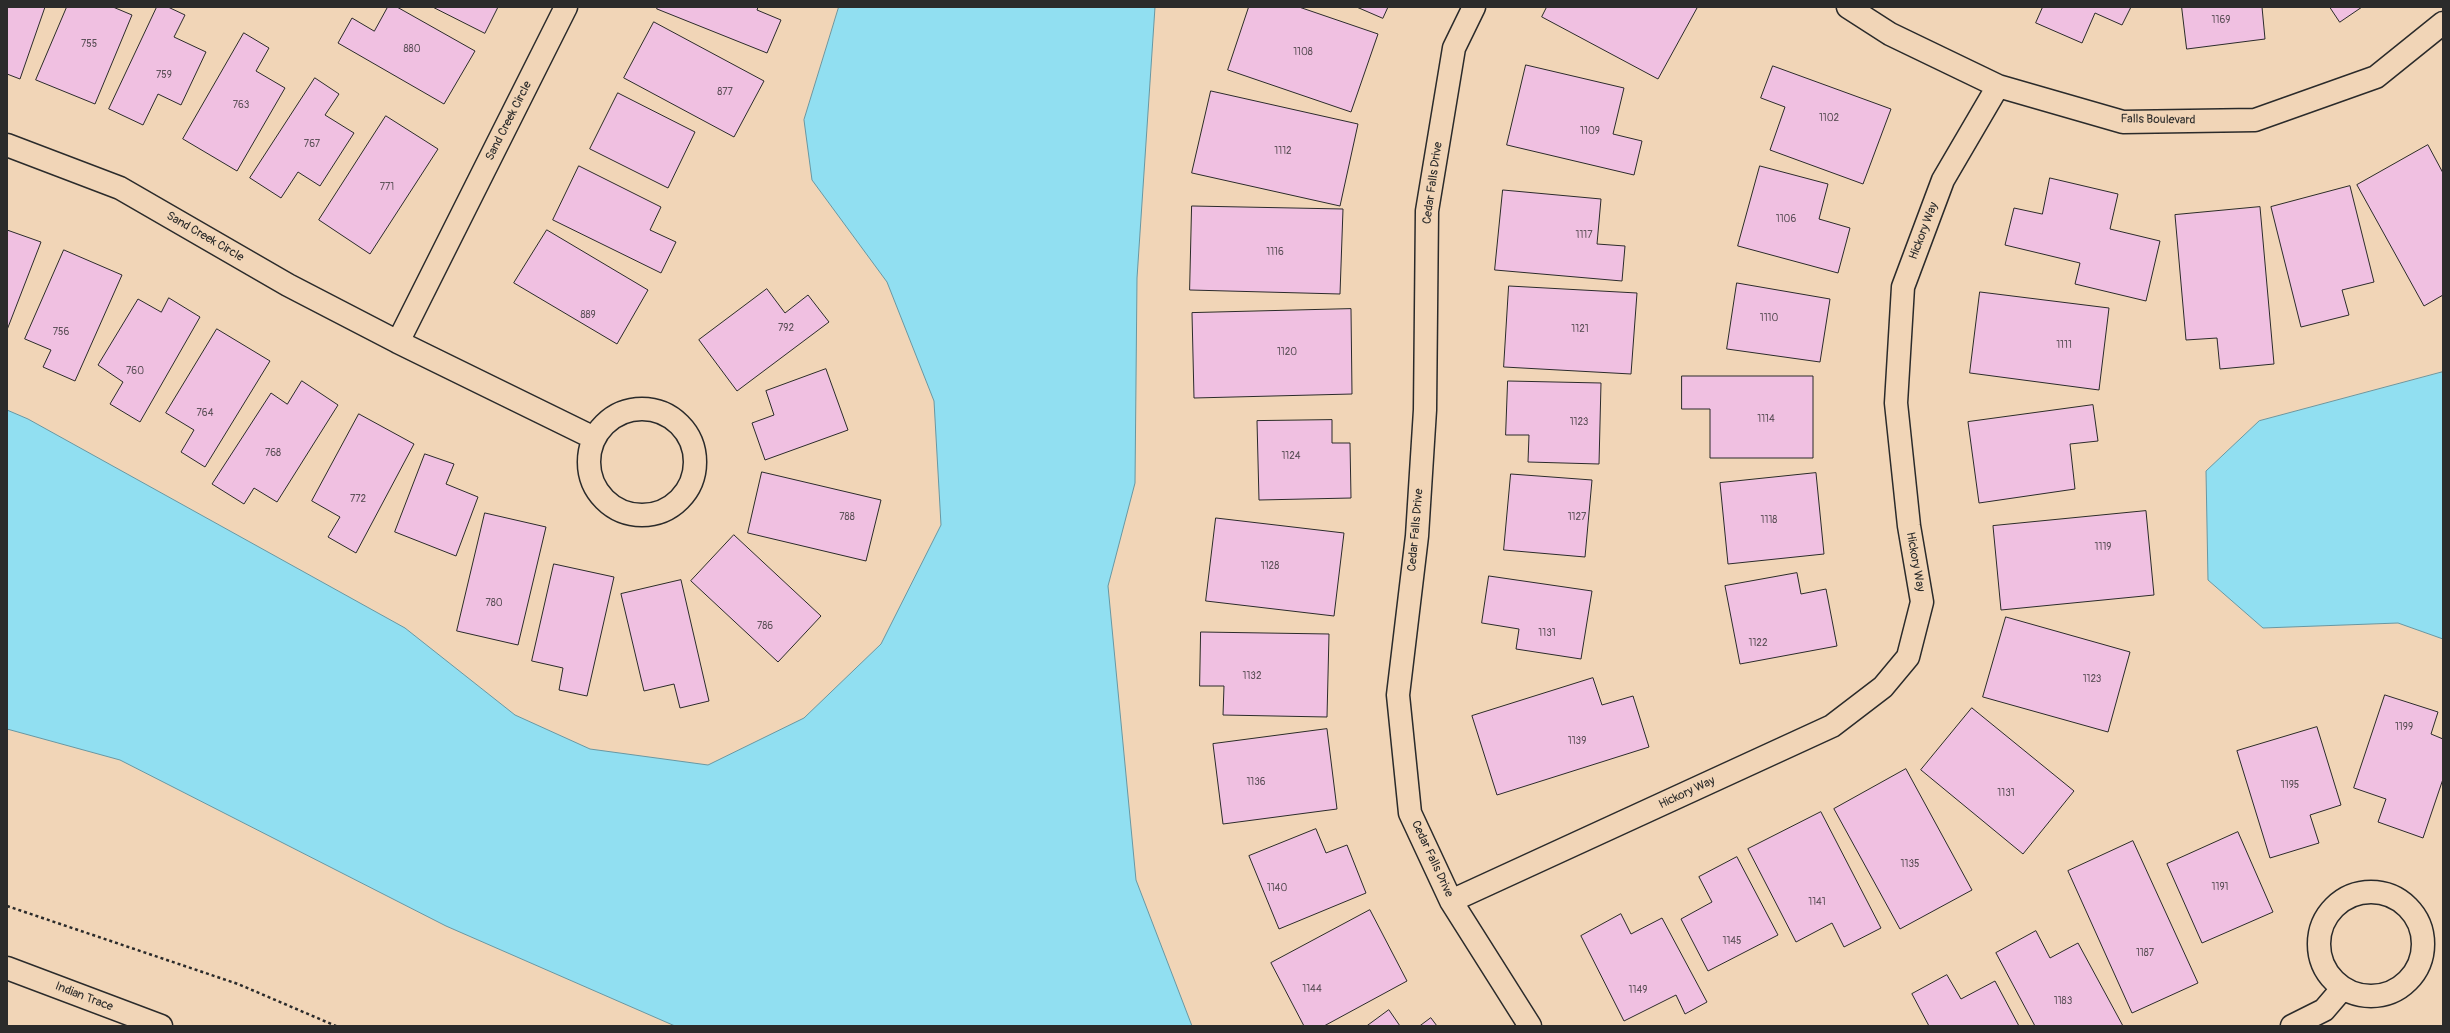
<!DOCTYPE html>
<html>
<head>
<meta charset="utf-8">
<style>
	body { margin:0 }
	#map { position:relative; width:2450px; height:1033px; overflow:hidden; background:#f1d5b7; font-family:Pangolin,sans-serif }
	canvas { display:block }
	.frame { position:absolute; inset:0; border:8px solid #2b2b2b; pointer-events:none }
</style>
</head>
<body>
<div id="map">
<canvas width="2450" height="1033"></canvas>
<div class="frame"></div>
</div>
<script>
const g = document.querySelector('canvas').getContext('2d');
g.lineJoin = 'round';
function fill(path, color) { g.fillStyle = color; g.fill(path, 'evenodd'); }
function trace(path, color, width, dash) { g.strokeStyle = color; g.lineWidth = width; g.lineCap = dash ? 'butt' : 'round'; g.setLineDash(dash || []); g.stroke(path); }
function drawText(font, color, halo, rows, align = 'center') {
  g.font = font + ' Pangolin,sans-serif'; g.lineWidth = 4; g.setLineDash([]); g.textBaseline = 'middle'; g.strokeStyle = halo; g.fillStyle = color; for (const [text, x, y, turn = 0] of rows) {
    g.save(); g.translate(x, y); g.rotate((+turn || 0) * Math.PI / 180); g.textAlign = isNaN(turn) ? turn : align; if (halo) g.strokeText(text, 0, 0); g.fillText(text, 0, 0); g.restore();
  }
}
const water = new Path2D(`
	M839,7h316l-18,271 -2,205 -27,103 28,294 56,146h-517l-229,-100 -326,-166 -113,-31v-319l21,9 377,209 110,87 75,34 118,16 96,-47 77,-74 60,-119 -7,-124 -47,-119 -75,-102 -8,-60z
	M2443,372v267l-45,-16 -135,5 -55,-48 -2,-109 53,-50z`);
const building = new Path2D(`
	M7,7h38l-25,72 -13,-5z
	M67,7h46l19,8 -37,89 -59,-24z
	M157,7h11l17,8 -11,22 32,15 -25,53 -23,-11 -15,31 -34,-16z
	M388,7h9l78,44 -31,53 -106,-61 14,-25 22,13z
	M433,7h65l-13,26z
	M658,7h100l-1,3 24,10 -14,33 -110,-44z
	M1249,7h50l79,27 -27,78 -123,-42z
	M1357,7h31l-5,11z
	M1547,7h148l2,1 -39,71 -116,-62z
	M2043,7h88l-9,18 -27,-12 -13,30 -46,-20z
	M2182,7h80l3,32 -78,10z
	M2330,7h32l-22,15z
	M654,22l110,59 -30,56 -110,-59z
	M244,33l25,15 -13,23 29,17 -48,83 -54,-32z
	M1526,65l98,23 -11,46 29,7 -8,34 -127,-30z
	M1773,66l118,43 -28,75 -93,-34 15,-43 -24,-9z
	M315,78l24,16 -14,21 29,18 -34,53 -22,-14 -17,26 -31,-20z
	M1211,91l147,33 -18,82 -148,-33z
	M618,93l77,39 -27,56 -78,-39z
	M386,116l52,33 -68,105 -51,-34z
	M2428,145l15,28v122l-19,11 -67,-121z
	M579,166l82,41 -11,23 26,12 -15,31 -108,-53z
	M1760,166l68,18 -9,35 31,9 -12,45 -100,-27z
	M2050,178l68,16 -8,35 50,12 -14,60 -71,-17 5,-21 -75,-18 9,-37 28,6z
	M2350,186l24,96 -32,8 7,25 -48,12 -30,-120z
	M1503,190l98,9 -4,45 28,2 -3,35 -127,-11z
	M1192,206l151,3 -3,85 -150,-4z
	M2260,207l14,157 -54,5 -3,-31 -31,2 -11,-125z
	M7,230l34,12 -34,88z
	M547,230l101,60 -31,54 -103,-61z
	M64,250l58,25 -47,106 -32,-14 8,-17 -26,-11z
	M1737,283l93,16 -10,63 -93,-13z
	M1509,286l128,7 -6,81 -127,-7z
	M767,289l18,24 23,-18 21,27 -92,69 -38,-51z
	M1980,292l129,16 -10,82 -129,-17z
	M169,298l31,19 -60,105 -30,-18 13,-22 -25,-17 40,-66 23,13z
	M1351,309l1,85 -158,4 -2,-85z
	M217,329l53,32 -65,106 -24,-15 13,-22 -28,-17z
	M826,369l22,61 -83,30 -13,-37 22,-8 -8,-24z
	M1682,376h131v82h-103v-49h-28z
	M302,381l36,24 -61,97 -23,-14 -10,16 -32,-20 59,-91 16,11z
	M1508,381l93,2 -2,81 -71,-2 1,-27h-23z
	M2093,405l5,36 -28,3 5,45 -96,14 -11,-81z
	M359,414l55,30 -58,109 -28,-16 12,-20 -28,-16z
	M1332,420v23h18l1,55 -92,2 -2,-79z
	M425,454l29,10 -8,20 32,13 -22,59 -61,-24z
	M762,472l119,28 -15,61 -118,-28z
	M1816,473l8,81 -96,10 -8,-81z
	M1511,474l81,6 -7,77 -81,-7z
	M2146,511l8,84 -153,15 -8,-84z
	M485,513l61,14 -28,118 -61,-14z
	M1216,518l128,15 -10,83 -128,-15z
	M734,535l87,81 -43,46 -87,-81z
	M554,564l60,13 -27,119 -28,-6 4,-22 -31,-7z
	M1797,573l4,21 25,-5 11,57 -97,18 -15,-78z
	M1489,576l103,15 -11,68 -65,-10 3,-20 -37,-6z
	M681,580l28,121 -29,7 -6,-24 -30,7 -23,-97z
	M2006,617l124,35 -22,80 -125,-35z
	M1201,632l128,2 -2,83 -104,-2 1,-29h-24z
	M1593,678l9,27 31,-9 16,51 -152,48 -25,-79z
	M2385,695l53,17 -7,22 12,5v40l-20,59 -45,-16 8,-23 -32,-11z
	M1972,708l102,83 -51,63 -102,-84z
	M2317,727l24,78 -31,10 9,28 -49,15 -33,-107z
	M1327,729l10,80 -114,15 -10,-80z
	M1906,769l66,121 -72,39 -66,-120z
	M1821,812l60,116 -37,19 -12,-24 -36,19 -48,-93z
	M1316,829l10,24 21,-8 19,48 -87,36 -30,-73z
	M2238,832l35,80 -71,31 -35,-79z
	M2133,841l65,142 -66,30 -64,-142z
	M1737,857l41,78 -70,36 -27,-52 31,-17 -13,-25z
	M1370,910l37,71 -83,45h-20l-33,-63z
	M1621,914l10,20 31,-16 45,84 -22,12 -9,-19 -52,26 -43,-85z
	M2036,931l14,27 28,-15 45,83h-88l-39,-73z
	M1947,975l14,24 34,-18 24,45h-90l-17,-32z
	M1389,1010l11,16h-33z
	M1431,1018l6,8h-17z`);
const path = new Path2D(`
	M7,906l231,78 98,42`);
const street = new Path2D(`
	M1474,7l-20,41 -27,163 -2,199 -8,126 -19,159 12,118 41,88 79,125
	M1848,7l42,27 108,52 125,36 132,-2 121,-43 67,-54
	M7,145l113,43 168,97 110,57 196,96
	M398,342l168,-335
	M589 462a53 53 0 1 1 106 0a53 53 0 1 1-106 0Z
	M2319 944a52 52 0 1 1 104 0a52 52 0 1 1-104 0Z
	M1451,901l381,-175 51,-39 25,-30 14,-55 -13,-76 -13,-123 7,-116 40,-107 55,-94
	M2292,1026l32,-16 18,-21`);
const secondary = new Path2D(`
	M7,968l154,58`);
const numberNames = [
	["1169",2221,20],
	["755",89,44],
	["880",412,49],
	["1108",1303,52],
	["759",164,75],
	["877",725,92],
	["763",241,105],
	["1102",1829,118],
	["1109",1590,131],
	["767",312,144],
	["1112",1283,151],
	["771",387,187],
	["1106",1786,219],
	["1117",1584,235],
	["1116",1275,252],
	["889",588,315],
	["1110",1769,318],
	["792",786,328],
	["1121",1580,329],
	["756",61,332],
	["1111",2064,345],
	["1120",1287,352],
	["760",135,371],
	["764",205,413],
	["1114",1766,419],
	["1123",1579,422],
	["768",273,453],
	["1124",1291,456],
	["772",358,499],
	["788",847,517],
	["1127",1577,517],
	["1118",1769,520],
	["1119",2103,547],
	["1128",1270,566],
	["780",494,603],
	["786",765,626],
	["1131",1547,633],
	["1122",1758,643],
	["1132",1252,676],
	["1123",2092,679],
	["1199",2404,727],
	["1139",1577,741],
	["1136",1256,782],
	["1195",2290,785],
	["1131",2006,793],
	["1135",1910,864],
	["1191",2220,887],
	["1140",1277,888],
	["1141",1817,902],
	["1145",1732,941],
	["1187",2145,953],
	["1144",1312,989],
	["1149",1638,990],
	["1183",2063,1001]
];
const streetNames = [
	["Falls Boulevard",2158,120,1],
	["Sand Creek Circle",509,121,-63],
	["Cedar Falls Drive",1433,183,-82],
	["Hickory Way",1924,231,-69],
	["Sand Creek Circle",205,237,30],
	["Cedar Falls Drive",1416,530,-85],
	["Hickory Way",1915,562,80],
	["Hickory Way",1687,793,-25],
	["Cedar Falls Drive",1432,859,65],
	["Indian Trace",84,997,21]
];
fill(water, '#91dff1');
trace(water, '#6897a2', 1);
fill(building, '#f0c0e1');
trace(building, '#2b2b2b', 1);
trace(street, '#2b2b2b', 25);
trace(secondary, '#2b2b2b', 25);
trace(path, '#2b2b2b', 2.5, [3, 3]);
trace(street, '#f1d5b7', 22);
trace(secondary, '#f1d5b7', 22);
drawText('10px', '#5c5058', null, numberNames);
drawText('12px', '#2b2b2b', '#f1d5b7', streetNames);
</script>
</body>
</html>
